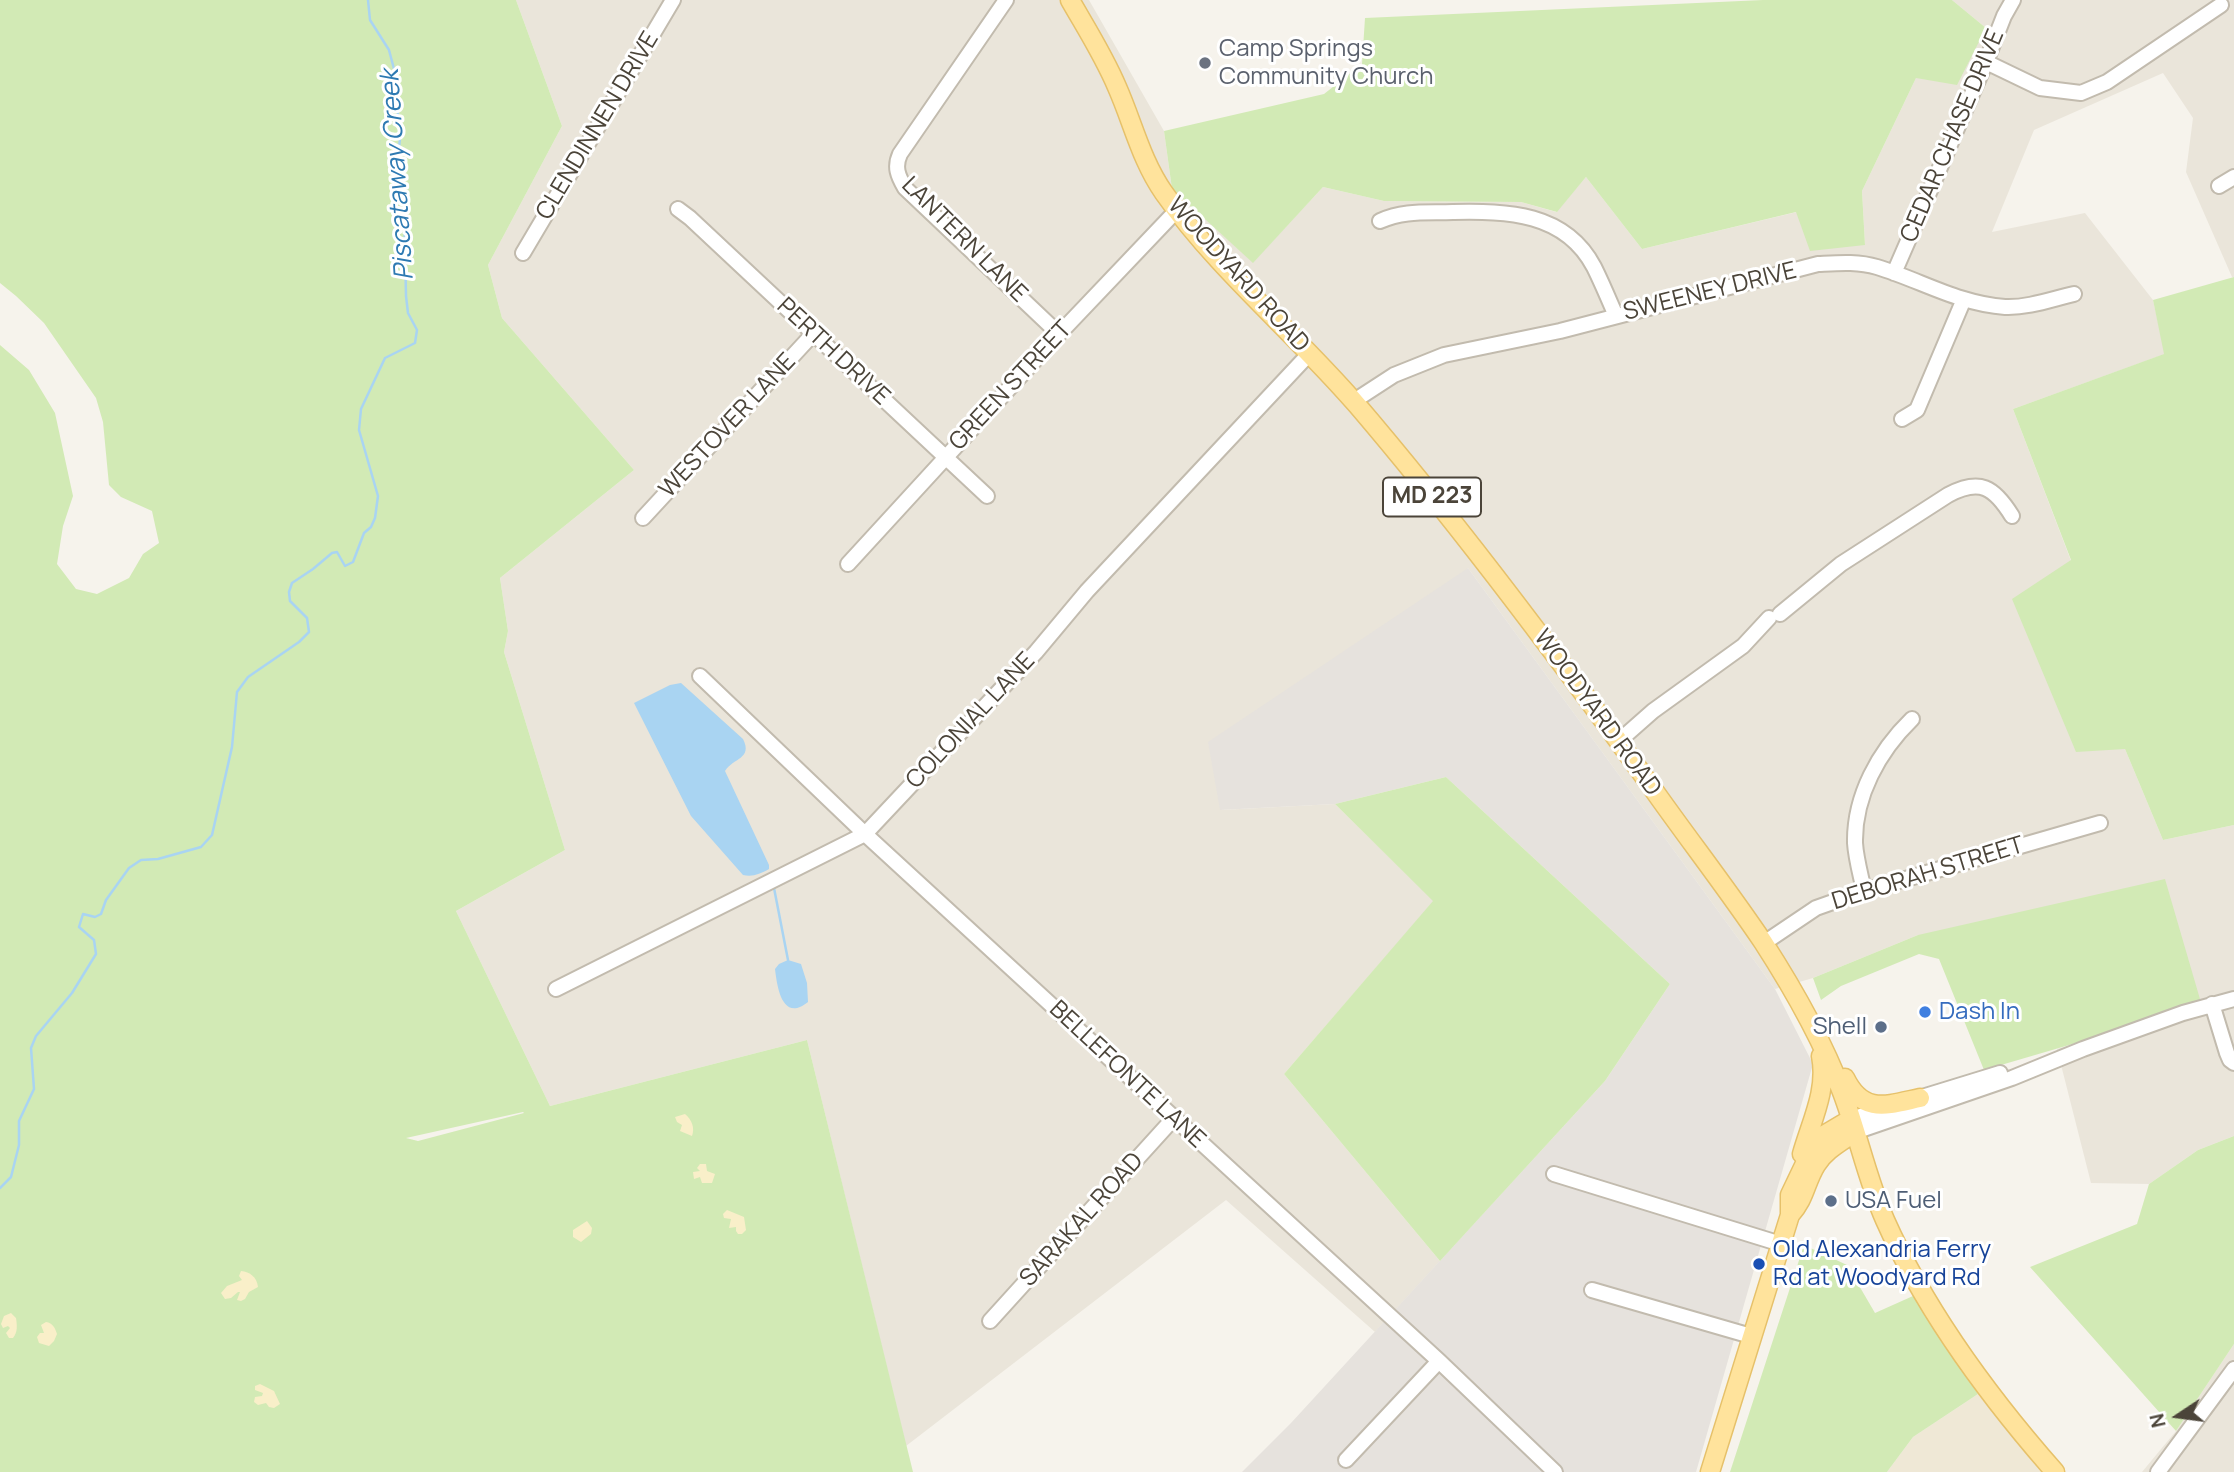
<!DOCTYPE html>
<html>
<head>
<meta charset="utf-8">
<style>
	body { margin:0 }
	#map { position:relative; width:2234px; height:1472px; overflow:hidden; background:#f6f3ec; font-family:Manrope,sans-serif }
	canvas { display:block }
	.north { position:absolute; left:2143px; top:1381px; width:70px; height:70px; -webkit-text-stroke:5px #fff; paint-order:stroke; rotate:257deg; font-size:19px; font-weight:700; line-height:28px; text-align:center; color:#4b4439 }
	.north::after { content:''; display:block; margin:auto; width:24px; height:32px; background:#4b4439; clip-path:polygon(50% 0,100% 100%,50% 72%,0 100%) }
</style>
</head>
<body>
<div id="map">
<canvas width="2234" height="1472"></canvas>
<div class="north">N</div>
</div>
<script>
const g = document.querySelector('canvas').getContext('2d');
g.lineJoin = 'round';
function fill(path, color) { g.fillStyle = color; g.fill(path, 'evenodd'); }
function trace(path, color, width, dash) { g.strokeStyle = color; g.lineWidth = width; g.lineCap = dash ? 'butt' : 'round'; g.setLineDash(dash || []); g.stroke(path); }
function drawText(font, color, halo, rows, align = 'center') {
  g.font = font + ' Manrope,sans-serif'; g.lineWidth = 6; g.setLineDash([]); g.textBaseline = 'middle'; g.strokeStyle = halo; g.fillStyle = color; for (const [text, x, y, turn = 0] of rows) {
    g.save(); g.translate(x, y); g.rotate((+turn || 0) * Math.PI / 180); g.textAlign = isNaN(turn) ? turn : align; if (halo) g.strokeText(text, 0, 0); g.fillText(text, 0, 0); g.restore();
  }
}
const residential = new Path2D(`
	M516,0h573l75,131 8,58 81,73 70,-75 61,14 137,1 35,10 30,-35 56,72 155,-37 68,32 -3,-53 54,-113 70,-50 -34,-28h282v277h-2l-46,-105 7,-54 -30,-45 -129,57 -42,102 93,-19 68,87 12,54 -152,55 58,152 54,188 38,91 71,-15v311l-36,14 -49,34 -58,-1 -34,-134 145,-43 -284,-71 -105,43 -38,11 -307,-421 -247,242 114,-6 99,97 -150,173 156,187 -65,71 -149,-132 -320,246 -99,-406 -257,66 -94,-195 109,-61 -61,-198 4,-21 -8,-53 134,-108 -132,-152 -14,-53 74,-139z
	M2234,1344v128h-92l34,-41z`);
const industrial = new Path2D(`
	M1468,568l307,421 38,75 -117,408h-454l49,-49 314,-342 65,-97 -224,-207 -111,27 -115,6 -12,-68z`);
const education = new Path2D(`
	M1978,1394l63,78h-154l26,-35z`);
const green = new Path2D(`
	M0,0h516l46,126 -74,139 14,53 132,152 -134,108 8,53 -4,21 61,198 -109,61 94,195 257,-66 106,432h-913v-1127l29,25 26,43 18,83 -10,30 -6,38 19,25 21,5 32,-16 14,-24 16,-11 -7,-32 -31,-14 -12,-12 -6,-63 -7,-24 -52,-75 -28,-27 -16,-13zM524,1113l-106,28 -12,-3 117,-26z
	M1763,0h189l34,28 -29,57 -41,-7 -54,113 3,54 -55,6 -14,-39 -154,37 -56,-72 -29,35 -36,-10 -137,-1 -61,-14 -70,76 -81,-74 -8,-58 160,-37 38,-30 3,-46z
	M2234,277v548l-71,15 -38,-91 -49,3 -64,-153 59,-39 -58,-151 151,-55 -11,-54z
	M1446,777l224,207 -65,97 -165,180 -156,-187 149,-173 -98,-97z
	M2165,879l37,127 -218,64 -45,-111 -20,-5 -78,32 -20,14 -8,-22 105,-43z
	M2234,1136v208l-58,87 -146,-164 107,-43 12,-40 49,-34z
	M1804,1245l43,20 28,48 38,-17 65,98 -65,43 -26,35h-157z`);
const sand = new Path2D(`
	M685,1114c7,6 10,14 7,22l-12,-5 2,-6 -5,-3 -2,-5z
	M700,1164h6l1,7 8,3 -3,9h-10l-2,-6 -6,2 -1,-7 7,-1 -3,-3z
	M727,1210l17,7 2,13 -4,4h-4l-2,-3v-4l-7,1 2,-9 -7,-1 -1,-4z
	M587,1221l5,7 -1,6 -10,8 -8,-5v-7z
	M241,1271c9,1 16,6 17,16l-9,5 -4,7 -4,2 -4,-1 3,-8h-2l-7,6 -6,1 -4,-6 6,-7 15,-6 -3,-4z
	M11,1313l5,5c1,7 2,14 -3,20h-4l-3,-5 4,-5 -2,-2 -5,2 -2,-4 3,-8z
	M46,1322c7,1 9,6 11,12l-3,7 -5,5 -10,-3 -2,-6 3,-4h4l-3,-8z
	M260,1384l14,7 6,13 -6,4 -5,-1 -3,-4 -8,2 -4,-3 1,-5 7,-1 1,-3 -8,-3v-4z`);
const water = new Path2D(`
	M681,683l62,56c10,20 -10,19 -18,32l44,94v4c-9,5 -16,8 -26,6l-52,-59 -57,-113 36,-18z
	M788,960l13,4 6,19 1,19c-26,21 -31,-16 -33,-33l4,-5z`);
const stream = new Path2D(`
	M774,888l14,72
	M0,1188l11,-11 8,-32v-24l15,-32 -3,-41 5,-12 36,-43 24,-39 -2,-14 -15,-13 4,-13 12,3 6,-3 5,-14 23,-32 12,-8 17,-1 43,-12 11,-12 20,-88 5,-55 11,-15 51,-35 10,-10 -2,-14 -17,-17 -1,-9 3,-9 21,-14 19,-16 5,-1 8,14 8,-4 11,-29 7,-6 4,-9 3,-22 -19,-66 2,-21 24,-51 30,-15 2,-13 -9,-17 -2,-17 -2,-93 -7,-18 -2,-17 3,-9 2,-21 -6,-69 -5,-19 -19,-30 -2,-20`);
const minor = new Path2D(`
	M1006,0l-106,154c-6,13 -2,22 5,34l154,146
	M1986,62l54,26 41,5 26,-11 114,-77
	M2219,186l15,-9
	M678,209l12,9 297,278
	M1380,221c24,-11 47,-8 73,-9 54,-1 112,0 141,55 8,16 15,33 22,49
	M523,253l150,-253
	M1894,273l92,-211 18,-46 9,-16
	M1354,401l40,-26 50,-20 116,-24 258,-67c19,-1 40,-3 59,3 43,13 82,37 128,40 23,1 47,-8 69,-13
	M1902,419l15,-9 47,-111
	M643,518l170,-184
	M848,564l211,-230 118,-124
	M1780,614l61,-50 107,-69c32,-17 46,-8 64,21
	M700,676l165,158 574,527 116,111
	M1619,741l34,-30 90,-65 26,-28
	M1864,891c-3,-15 -8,-32 -9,-48 -1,-47 24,-92 57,-124
	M1764,943l52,-35 48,-17 236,-68
	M556,989l309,-155 171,-182 51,-61 223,-238
	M2212,1004l15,49 3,7 4,3
	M1909,1101l91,-28
	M1851,1119l39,-12
	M1855,1132l157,-54 71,-29 100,-36 51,-14
	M1554,1174l227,70
	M1592,1290l159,46
	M990,1321l184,-203
	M1346,1460l93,-99
	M2158,1472l76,-103`);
const major = new Path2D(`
	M1070,0c16,28 34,56 47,87 16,36 24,73 47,106 55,78 131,140 193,212 105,123 202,253 296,384 36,51 75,101 110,153 31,48 59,97 79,150 16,42 25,87 43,128 41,92 104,177 170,252
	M1845,1078c18,37 42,27 75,20
	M1802,1154c9,-32 26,-64 19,-98
	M1790,1215c15,-16 15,-32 26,-50 9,-15 25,-23 39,-33
	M1710,1472l80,-257v-20l22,-46 12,-14 27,-16`);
const markers = [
	[1205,63,7,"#6b7280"],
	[1925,1012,7,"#3f7fe0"],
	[1881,1027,7,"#5c6f8a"],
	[1831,1201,7,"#5c6f8a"],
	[1759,1264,7,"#1a4fb4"]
];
const shields = [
	[1432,497,98]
];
const shieldNames = [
	["MD 223",1432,497]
];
const worshipNames = [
	["Camp Springs",1219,49],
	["Community Church",1219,77]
];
const streetNames = [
	["CLENDINNEN DRIVE",598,126,-59],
	["CEDAR CHASE DRIVE",1953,136,-67],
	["LANTERN LANE",964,240,45],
	["WOODYARD ROAD",1238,275,48],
	["SWEENEY DRIVE",1710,292,-14],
	["PERTH DRIVE",833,352,43],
	["GREEN STREET",1011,386,-47],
	["WESTOVER LANE",728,426,-47],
	["WOODYARD ROAD",1597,713,54],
	["COLONIAL LANE",971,721,-47],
	["DEBORAH STREET",1928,874,-17],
	["BELLEFONTE LANE",1127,1075,43],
	["SARAKAL ROAD",1082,1220,-48]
];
const shopNames = [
	["Dash In",1939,1012]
];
const serviceNames = [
	["Shell",1867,1027],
	["USA Fuel",1845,1201,"left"]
];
const transitNames = [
	["Old Alexandria Ferry",1773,1250],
	["Rd at Woodyard Rd",1773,1278]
];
const waterNames = [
	["Piscataway Creek",398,175,-94]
];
fill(residential, '#eae5da');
fill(industrial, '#e6e2dd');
fill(education, '#efe8d6');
fill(green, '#d2eab5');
fill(sand, '#f9efc9');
fill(water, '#a9d4f2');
trace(stream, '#a9d4f2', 2.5);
trace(minor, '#c2bbae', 18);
trace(major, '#e6c16a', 21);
trace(minor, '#fff', 14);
trace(major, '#ffe39c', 18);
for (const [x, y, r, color] of markers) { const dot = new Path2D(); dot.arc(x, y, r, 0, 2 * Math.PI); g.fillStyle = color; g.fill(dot); trace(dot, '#fff', 2.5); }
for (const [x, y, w] of shields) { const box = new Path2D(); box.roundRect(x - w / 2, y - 19.5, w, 39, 5); g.fillStyle = '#fff'; g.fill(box); trace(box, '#4b4439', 2); }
drawText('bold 23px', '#4b4439', null, shieldNames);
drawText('24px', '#5b616d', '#fff', worshipNames, 'left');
drawText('24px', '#4b4439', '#fff', streetNames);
drawText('24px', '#366cbe', '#fff', shopNames, 'left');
drawText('24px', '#4e5e75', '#fff', serviceNames, 'right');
drawText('24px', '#164399', '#fff', transitNames, 'left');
drawText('italic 26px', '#2e7ab2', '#fff', waterNames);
</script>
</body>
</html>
